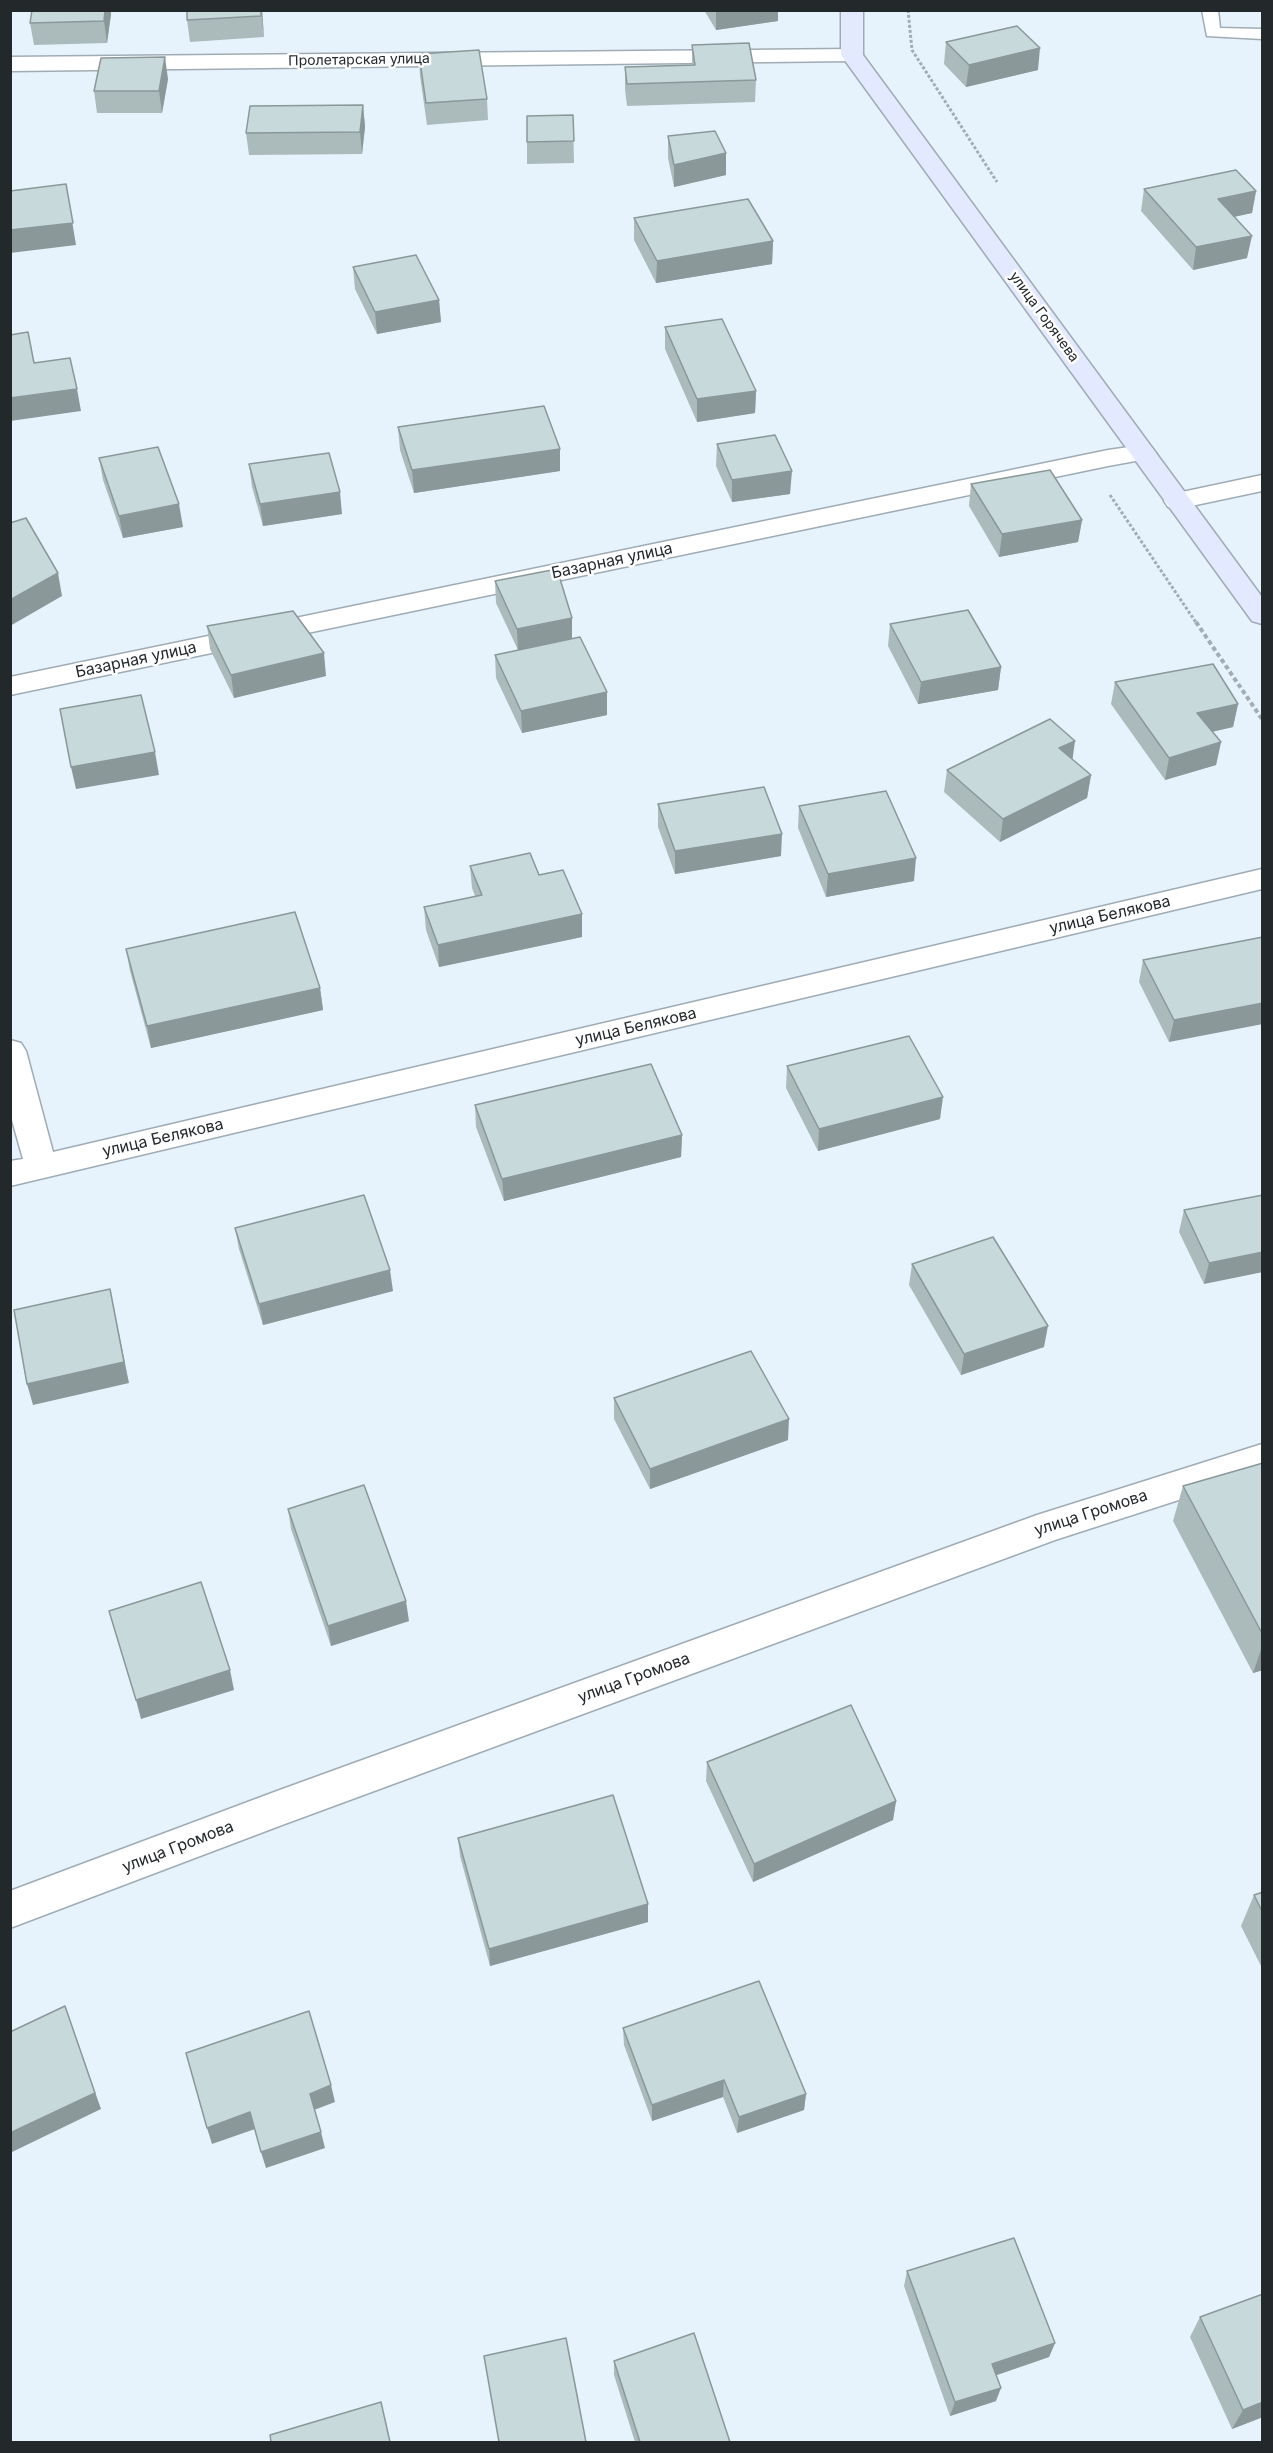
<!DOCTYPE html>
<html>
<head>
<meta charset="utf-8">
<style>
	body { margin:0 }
	#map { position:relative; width:1273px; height:2453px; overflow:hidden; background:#e6f3fc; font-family:Inter,sans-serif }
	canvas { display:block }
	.frame { position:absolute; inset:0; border:12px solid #23282b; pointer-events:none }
</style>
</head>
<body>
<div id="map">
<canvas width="1273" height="2453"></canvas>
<div class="frame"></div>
</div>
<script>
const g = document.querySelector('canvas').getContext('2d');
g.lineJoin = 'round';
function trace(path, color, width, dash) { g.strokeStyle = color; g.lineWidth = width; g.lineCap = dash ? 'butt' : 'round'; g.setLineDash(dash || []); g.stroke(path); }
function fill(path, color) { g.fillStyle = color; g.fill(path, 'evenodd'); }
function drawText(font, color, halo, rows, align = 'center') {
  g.font = font + ' Inter,sans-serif'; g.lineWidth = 5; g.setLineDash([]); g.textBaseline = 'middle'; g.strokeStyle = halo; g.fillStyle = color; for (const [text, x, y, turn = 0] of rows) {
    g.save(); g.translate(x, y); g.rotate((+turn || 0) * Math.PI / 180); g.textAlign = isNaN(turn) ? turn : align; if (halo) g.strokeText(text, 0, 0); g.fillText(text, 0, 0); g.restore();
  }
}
const pathFar1 = new Path2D(`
	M908,10l4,40 85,132
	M1110,495l87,129`);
const path = new Path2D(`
	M1196,622l66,97`);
const lane = new Path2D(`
	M1202,10h16l2,18 42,1v10l-55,-3z`);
const street = new Path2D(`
	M852,49l8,1 3,5 -3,5 -8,1 -842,10v-14z
	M1143,445l9,3 4,5 -4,5 -44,8 -1098,229v-18l1098,-227z
	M1262,475v16l-85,18 -9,-2 -4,-6 4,-6z
	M1262,869v20l-1252,297v-25l13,-2 -13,-46v-73l11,3 5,8 27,101z
	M1262,1444v29l-207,67 -773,285 -272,103v-37l267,-100 760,-276z`);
const secondary = new Path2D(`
	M841,10h22v45l399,542v27l-10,-3 -411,-566z`);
const wall = new Path2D(`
	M32,10h79v4l-4,29 -73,2 -4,-22z
	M262,10l2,27 -74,5 -3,-22z
	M704,10h74v11l-62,9z
	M946,42l92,28 -72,17 -22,-23z
	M692,45l64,35 -1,22 -128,4 -2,-17v-22l67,-2z
	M419,54l68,45 1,21 -61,5 -7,-49z
	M168,79l-6,34h-65l-3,-22z
	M363,105l2,22 -3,27 -113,1 -3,-22z
	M573,115l1,48 -47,1v-22z
	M668,136l58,39 -52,12 -6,-29z
	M1144,189l112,2 -4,22 -18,4 13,41 -54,12 -52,-59z
	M634,218l139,23 -1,23 -116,19 -22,-43z
	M353,267l86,33 2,22 -64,12 -22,-45z
	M665,327l91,64 -1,22 -58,9 -32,-73z
	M398,427l162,22v22l-146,22 -14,-43z
	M717,444l73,50 -58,8 -16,-36z
	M99,458l84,69 -60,11 -20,-58z
	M249,464l93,50 -79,12 -11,-39z
	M971,484l111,36 -4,22 -79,15 -30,-51z
	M495,581l77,37v21l35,76 -85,18 -26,-55 -1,-23 23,-5 -22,-47z
	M890,624l111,43 -3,23 -80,14 -30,-58z
	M207,626l119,50 -92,22 -24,-49z
	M1115,682l123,22 -5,23 -21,5 9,10 -5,23 -51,15 -54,-76z
	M1072,759l19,16 -4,23 -87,44 -56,-50 3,-22z
	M658,804l123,52 -106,18 -17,-47z
	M799,806l115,75 -88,16 -28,-69z
	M470,866l69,9 43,62 -143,30 -13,-37 -2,-23 51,-11 -3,-8z
	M1263,937l-94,105 -30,-60 4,-22z
	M126,949l194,39 3,22 -172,38 -21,-77z
	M787,1066l153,53 -122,32 -32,-63z
	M475,1105l207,30 -1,22 -177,44 -28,-74z
	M1263,1195l-59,89 -25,-52 5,-22z
	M235,1228l158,63 -130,34 -24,-76z
	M912,1264l132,83 -83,28 -52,-90z
	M614,1398l174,42 -138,49 -36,-70z
	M1263,1463v207l-10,3 -80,-152 10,-35z
	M288,1509l121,112 -78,25 -40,-117z
	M707,1762l189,39 -3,19 -140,62 -47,-101z
	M458,1838l190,66v18l-158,44 -30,-110z
	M1263,1892v78l-22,-44 13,-31z
	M623,2028l183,66 -2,16 -67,23 -14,-36 -71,24 -28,-76z
	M907,2271l148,72 -6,14 -52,18 -1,26 -46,15 -46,-130z
	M1200,2317l63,100 -31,12 -42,-92z
	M614,2361l116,81h-95l-21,-67z`);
const shadedWall = new Path2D(`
	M105,10h6v4l-4,29 -3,-22z
	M261,10h1l2,27z
	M716,10h62v11l-62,9z
	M1040,48l-2,22 -72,17 3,-22z
	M165,57l3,22 -6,34 -3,-22z
	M363,105l2,22 -3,27 -2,-22z
	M726,153v22l-52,12v-22z
	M66,184l10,61 -66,8v-23z
	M1256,191l-4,22 -38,8 4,-22z
	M1252,236l-5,22 -54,12 3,-23z
	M773,241l-1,23 -116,19 1,-22z
	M439,300l2,22 -64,12 -2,-22z
	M77,389l4,22 -71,10v-23z
	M756,391l-1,22 -58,9v-23z
	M560,449v22l-146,22 -2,-23z
	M792,471l-2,23 -58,8v-22z
	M340,492l2,22 -79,12 -3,-22z
	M179,504l4,23 -60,11 -4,-22z
	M1082,520l-4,22 -79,15 3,-23z
	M58,573l4,23 -52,30v-26z
	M572,618v23l-54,11 -1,-23z
	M324,653l2,23 -92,22 -3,-23z
	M1001,667l-3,23 -80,14 3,-22z
	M607,692v23l-85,18 -1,-22z
	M1238,704l-5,23 -40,9 4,-23z
	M1075,741l-3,22 -13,-15z
	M1221,742l-5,23 -51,15 4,-22z
	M155,752l4,23 -83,14 -5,-22z
	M1091,775l-4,23 -87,44 3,-23z
	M782,834l-1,22 -106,18v-23z
	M916,858l-2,23 -88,16 2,-23z
	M582,914v23l-143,30 -1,-22z
	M320,988l3,22 -172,38 -4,-22z
	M1263,1003v21l-94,18 5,-22z
	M943,1097l-3,22 -122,32 1,-22z
	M682,1135l-1,22 -177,44 -2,-22z
	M1263,1252v20l-59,12 5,-21z
	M390,1270l3,21 -130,34 -4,-21z
	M110,1289l19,94 -96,22 -6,-21z
	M1048,1326l-4,21 -83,28 3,-21z
	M789,1419l-1,21 -138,49v-20z
	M406,1601l3,20 -78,25 -3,-20z
	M1263,1644v26l-10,3z
	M230,1670l4,20 -93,29 -5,-19z
	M896,1801l-3,19 -140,62 1,-18z
	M648,1904v18l-158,44 -1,-17z
	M65,2006l36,103 -91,44v-20z
	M724,2080l-1,17 -71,24v-16z
	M331,2085l4,17 -21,8 -4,-16z
	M806,2094l-2,16 -67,23 2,-16z
	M250,2112l5,17 -43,15 -5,-16z
	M321,2132l4,16 -59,20 -5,-16z
	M1055,2343l-6,14 -61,21 4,-14z
	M1001,2388l-5,13 -46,15 5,-14z
	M1263,2402v15l-31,12 11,-19z`);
const building = new Path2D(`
	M32,10h73l-1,11 -74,2z
	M187,10h74v6l-74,4z
	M1017,26l23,22 -71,17 -23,-23z
	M749,43l7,37 -129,4 -2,-17 70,-2 -3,-20z
	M479,50l8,49 -61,4 -7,-49z
	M165,57l-6,34h-65l7,-33z
	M363,105l-3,27 -114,1 4,-27z
	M573,115l1,26 -47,1v-26z
	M715,131l11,22 -52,12 -6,-29z
	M1236,170l20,21 -38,8 34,37 -56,11 -52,-58z
	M66,184l7,39 -63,7v-39z
	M748,199l25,42 -116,20 -23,-43z
	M416,255l23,45 -64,12 -22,-45z
	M722,319l34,72 -59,8 -32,-72z
	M28,332l6,31 36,-5 7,31 -67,9v-63z
	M544,406l16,43 -148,21 -14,-43z
	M775,435l17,36 -60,9 -15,-36z
	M158,447l21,57 -60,12 -20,-58z
	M329,453l11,39 -80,12 -11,-40z
	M1050,470l32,50 -80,14 -31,-50z
	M26,518l32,55 -48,27v-77z
	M557,569l15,49 -55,11 -22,-48z
	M968,610l33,57 -80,15 -31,-58z
	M293,611l31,42 -93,22 -24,-49z
	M580,637l27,55 -86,19 -26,-56z
	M1213,664l25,40 -41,9 24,29 -52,16 -54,-76z
	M141,695l14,57 -84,15 -11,-58z
	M1050,719l25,22 -16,7 32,27 -88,44 -56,-49z
	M764,787l18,47 -107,17 -17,-47z
	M886,791l30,67 -88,16 -29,-68z
	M530,853l9,22 24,-5 19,44 -144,31 -14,-38 58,-12 -12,-29z
	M295,912l25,76 -173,38 -21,-77z
	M1263,937v66l-89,17 -31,-60z
	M909,1036l34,61 -124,32 -32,-63z
	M651,1064l31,71 -180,44 -27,-74z
	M364,1195l26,75 -131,34 -24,-76z
	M1263,1195v57l-54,11 -25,-53z
	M993,1237l55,89 -84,28 -52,-90z
	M110,1289l14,73 -97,22 -13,-74z
	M751,1351l38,68 -139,50 -36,-71z
	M1263,1463v172l-80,-149z
	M364,1485l42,116 -78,25 -40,-117z
	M201,1582l29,88 -94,30 -27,-89z
	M851,1705l45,96 -142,63 -47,-102z
	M613,1795l35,109 -159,45 -31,-111z
	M1263,1892v21l-9,-18z
	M759,1981l47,113 -67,23 -15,-37 -72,25 -29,-77z
	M65,2006l30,87 -85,40v-101z
	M309,2011l22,74 -21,9 11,38 -60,20 -11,-40 -43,16 -21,-75z
	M1014,2238l41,105 -63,21 9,24 -46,14 -48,-131z
	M1263,2294v108l-20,8 -43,-93z
	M694,2333l36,109h-90l-26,-81z
	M566,2338l20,104h-87l-15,-86z
	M381,2402l9,40h-119l-1,-7z`);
const farStreetnames = [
	["Пролетарская улица",359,60,-1],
	["улица Горячева",1044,317,54]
];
const streetNames = [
	["Базарная улица",612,561,-12],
	["Базарная улица",136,660,-12],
	["улица Белякова",1110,915,-13],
	["улица Белякова",636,1027,-13],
	["улица Белякова",163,1138,-13],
	["улица Громова",1091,1513,-18],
	["улица Громова",634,1678,-20],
	["улица Громова",178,1847,-21]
];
trace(lane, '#a0acb5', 3);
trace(street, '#a0acb5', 3);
trace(secondary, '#a0acb5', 3);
trace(pathFar1, '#a2acb3', 3, [3, 2]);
trace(path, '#a2acb3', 4, [4.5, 3]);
fill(lane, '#fff');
fill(street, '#fff');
fill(secondary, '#e3e9fe');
fill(wall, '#abbbbc');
fill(shadedWall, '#8b9899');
fill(building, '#c7d9db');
trace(building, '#8b9899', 1.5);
drawText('14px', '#23282b', '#fefefe', farStreetnames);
drawText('16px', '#23282b', '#fefefe', streetNames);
</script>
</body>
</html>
